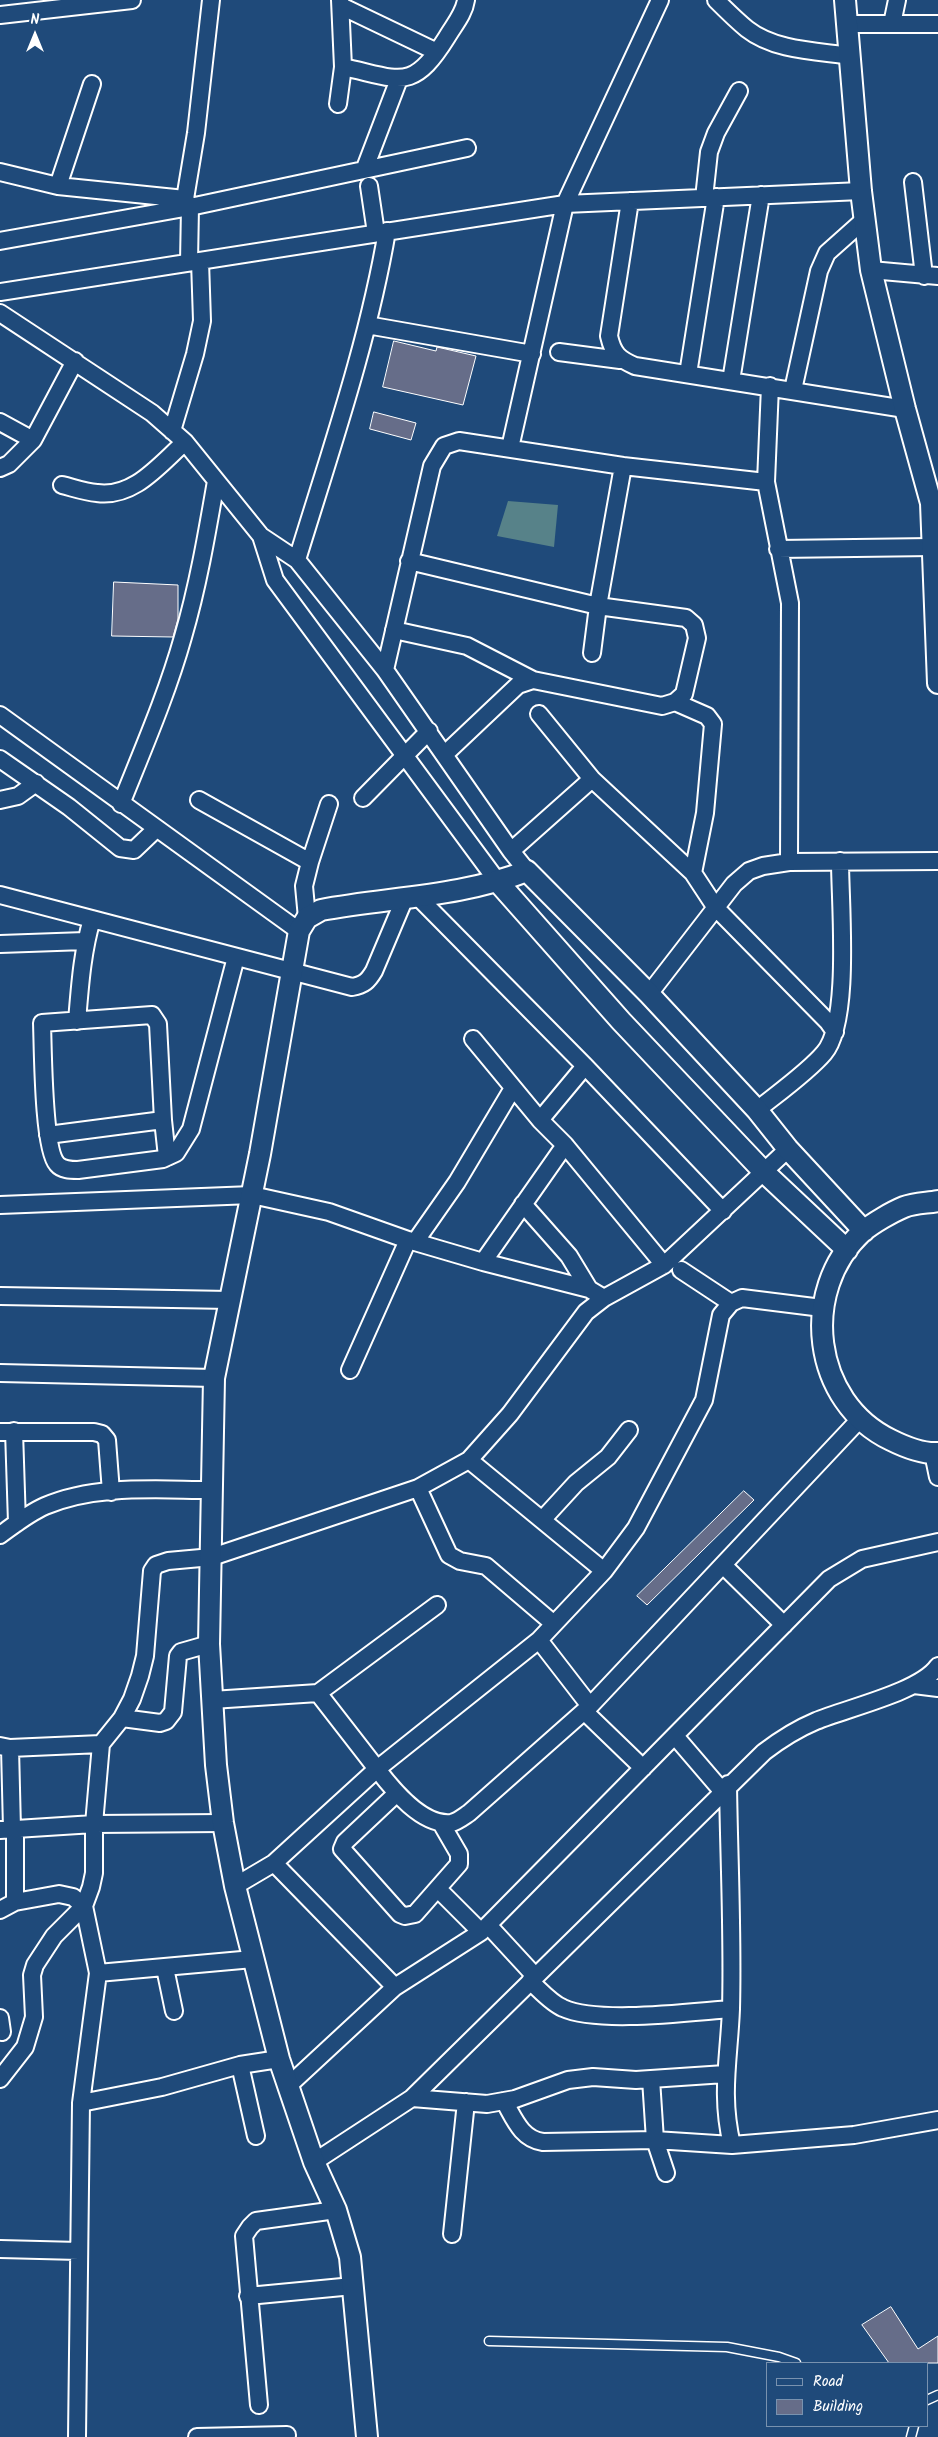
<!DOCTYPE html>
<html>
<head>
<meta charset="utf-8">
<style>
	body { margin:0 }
	#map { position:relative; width:938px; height:2437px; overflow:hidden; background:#1f4a7a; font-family:Kalam,sans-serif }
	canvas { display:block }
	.legend { position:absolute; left:766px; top:2362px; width:162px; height:65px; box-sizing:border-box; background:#1f4a7a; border:1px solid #7992af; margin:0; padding:6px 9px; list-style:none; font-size:15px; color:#fff }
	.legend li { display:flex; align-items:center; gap:10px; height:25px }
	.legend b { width:25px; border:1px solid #7992af }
	.north { position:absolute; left:10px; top:10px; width:50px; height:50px; -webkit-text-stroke:4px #1f4a7a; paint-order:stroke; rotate:0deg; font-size:14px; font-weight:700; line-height:20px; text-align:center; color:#fff }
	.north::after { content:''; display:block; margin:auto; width:18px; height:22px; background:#fff; clip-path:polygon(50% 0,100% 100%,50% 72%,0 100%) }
</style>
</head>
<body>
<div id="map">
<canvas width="938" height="2437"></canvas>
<ul class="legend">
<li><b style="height:6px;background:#1f4a7a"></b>Road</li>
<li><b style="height:14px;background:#666d89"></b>Building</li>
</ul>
<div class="north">N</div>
</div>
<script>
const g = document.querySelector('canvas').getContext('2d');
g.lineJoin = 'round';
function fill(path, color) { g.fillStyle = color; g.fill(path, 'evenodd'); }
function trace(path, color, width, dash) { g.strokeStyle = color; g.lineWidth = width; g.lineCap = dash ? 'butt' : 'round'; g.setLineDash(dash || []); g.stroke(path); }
const green = new Path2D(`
	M508,501l50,4 -4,42 -57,-11z`);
const building = new Path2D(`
	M394,341l42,10 1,-4 39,9 -13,49 -80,-18z
	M374,412l42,11 -5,17 -41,-11z
	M114,582l64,3v34l-5,18 -61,-1z
	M744,1491l10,9 -107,105 -10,-9z
	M891,2307l27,42 20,-13v27h-49l-27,-38z`);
const service = new Path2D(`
	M489,2341l238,6 52,10 17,6
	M927,2400l11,-5
	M911,2437l3,-11`);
const minor = new Path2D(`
	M716,0c10,10 20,20 31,29 28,22 70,22 104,27
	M341,6l96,46
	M0,15l132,-15
	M848,24h90
	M892,24l5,-24
	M343,67c57,12 69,26 104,-30 7,-12 17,-23 19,-37
	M338,104l5,-37 -3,-67
	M365,168l34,-89
	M0,172l58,14 127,13 11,-66 15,-133
	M913,182l11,94
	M58,186l34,-102
	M369,186l7,47
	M704,198l5,-46 7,-19 23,-42
	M185,199l5,8 -1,55
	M630,201l-21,135c4,18 10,23 26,30l270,43
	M0,241l190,-34 277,-59
	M871,270l67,6
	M0,292l565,-88 296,-13
	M0,313l152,100 33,29 76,94 36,24 88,110 126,181 16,20
	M367,325l165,29
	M559,352l61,8
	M688,374l28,-177
	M731,381l30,-186
	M770,386l-4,96 24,121 -1,259
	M793,390l26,-119 8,-18 37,-33
	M0,422l33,18 -24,24 -9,4
	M172,431l23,-77 7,-33 -2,-60
	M33,440l42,-79
	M510,448l55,-244 95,-204
	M62,485c12,3 23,7 35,8 37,5 62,-28 88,-51
	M261,536l14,44 223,302
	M778,549l154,-2
	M297,560c33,-108 71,-217 90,-329
	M409,561l189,45 88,12 8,7 3,13 -13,56 -9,8 -13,4 -129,-26 -15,5 -73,69
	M394,630l73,16 66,34
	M592,653l6,-47 25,-140
	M385,670l47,-204 12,-20 15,-5 164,25 143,16
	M675,702l32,14 6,8 -8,89 -12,60
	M539,714l53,65
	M0,715l299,216
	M0,759l69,48 51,41 14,2 22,-21
	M363,798l66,-67
	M0,800l18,-4 18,-13
	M199,800l111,62
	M121,804c22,-55 46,-110 62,-167 15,-51 24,-104 33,-156
	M511,851l81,-72 101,94 23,35 112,114 7,10
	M0,895l352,92c12,-2 16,-6 22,-16l30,-71
	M419,898l166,168 138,145
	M307,918l-3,-32 6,-24 19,-58
	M0,944l85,-3
	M649,994l85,-110 15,-13 14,-5 26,-4 149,-1
	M77,1021c3,-35 5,-68 15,-102
	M473,1039l67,81 25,25 99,120
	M757,1110c20,-16 51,-38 67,-57 27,-31 16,-149 16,-192
	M163,1120l-5,-96 -6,-9 -110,8c1,25 1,126 15,141 5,6 13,6 21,6l85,-11 13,-6 15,-24 45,-172
	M540,1120l45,-54
	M48,1135l115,-15 4,37
	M523,1204l46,52 20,33
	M0,1205l252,-10 77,17 79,28 75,22 106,27 15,9
	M415,1242l42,-60 56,-94
	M483,1262l82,-117
	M681,1270l50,33
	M0,1296l230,4
	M350,1370l58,-130
	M0,1373l214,5
	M14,1431l3,92
	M0,1432h94l8,2 5,6 4,52
	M933,1453l5,24
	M469,1460l41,-46 76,-102 18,-14 60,-33 124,-116
	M418,1488l31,67 11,6 26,5 68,58
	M542,1520l34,-37 32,-26 21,-27
	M0,1535c14,-10 29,-22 45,-29 51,-22 113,-16 167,-16
	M723,1565l61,60
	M539,1640l51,66
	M914,1685l24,3
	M318,1693l59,76 162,-129 65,-69 32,-43 68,-128 17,-85 10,-12 11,-5 80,10
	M212,1700l106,-7 119,-88
	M585,1712l58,56
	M122,1718l38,5 6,-2 7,-9 5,-56 3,-4 28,-8
	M675,1736l48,56
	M0,1746l10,2 91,-4
	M10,1748l2,81
	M728,1784c1,75 5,151 3,225 -2,50 -11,86 1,136
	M396,1794l-51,48 -3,7 58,65 5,2 10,-2 44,-50v-10l-18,-31
	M15,1829v73
	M0,1830l94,-6 129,-1
	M274,1863l121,124
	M235,1886l39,-23 103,-94c16,21 45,57 74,54 6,-1 12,-6 18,-10l121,-107 270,-287
	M438,1889l43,43
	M0,1910l15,-8 44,-8 14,3 11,9 14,67 -17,130 -4,334
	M488,1925l47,51
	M165,1968l9,43
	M98,1973l155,-14
	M530,1981c10,9 21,22 33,27 35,16 127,4 168,1
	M0,2018l2,14
	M240,2065l16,71
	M0,2079l25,-32 9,-30 -2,-42 3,-10 19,-29 30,-30 7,-19 3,-14v-49l7,-80 21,-26 10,-19 8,-23 5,-20 7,-85 4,-6 12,-4 44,-4 206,-69 51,-28 135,111
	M651,2079l4,61 11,33
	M287,2087l108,-100 86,-55 348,-353 33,-20 76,-17
	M412,2098l75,6 28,-5 53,-19 25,-3 43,3 89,-6
	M504,2101c10,17 17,38 39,41l112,-2 77,5 122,-10 84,-15
	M81,2103l81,-16 78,-22 39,-6
	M314,2162l98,-64 352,-346c17,-13 33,-23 52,-31 31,-13 104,-29 122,-55
	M452,2234l14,-132
	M0,2249l79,2
	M248,2296l105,-10
	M259,2405l-15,-169 6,-9 6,-6 80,-11
	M197,2437l90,-2`);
const tertiary = new Path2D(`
	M845,0l16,191 10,79 34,139 26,94 7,180
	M498,882l123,139 143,151 83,78
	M938,1201c-10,2 -24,2 -34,6 -12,5 -31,16 -42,25 -63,59 -50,170 29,208 14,7 31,14 47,13
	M367,2437l-17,-180 -14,-47 -22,-48 -35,-103 -44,-173 -12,-63 -7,-58 -7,-121 5,-266 46,-224 39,-223 8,-13 14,-8c70,-13 139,-13 206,-39l122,123 108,116 31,39 76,82`);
fill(green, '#578289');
fill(building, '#666d89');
trace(building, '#fff', 1);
trace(service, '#fff', 11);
trace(minor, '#fff', 20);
trace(tertiary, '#fff', 24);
trace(service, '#1f4a7a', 8);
trace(minor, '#1f4a7a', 16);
trace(tertiary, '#1f4a7a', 20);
</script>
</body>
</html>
